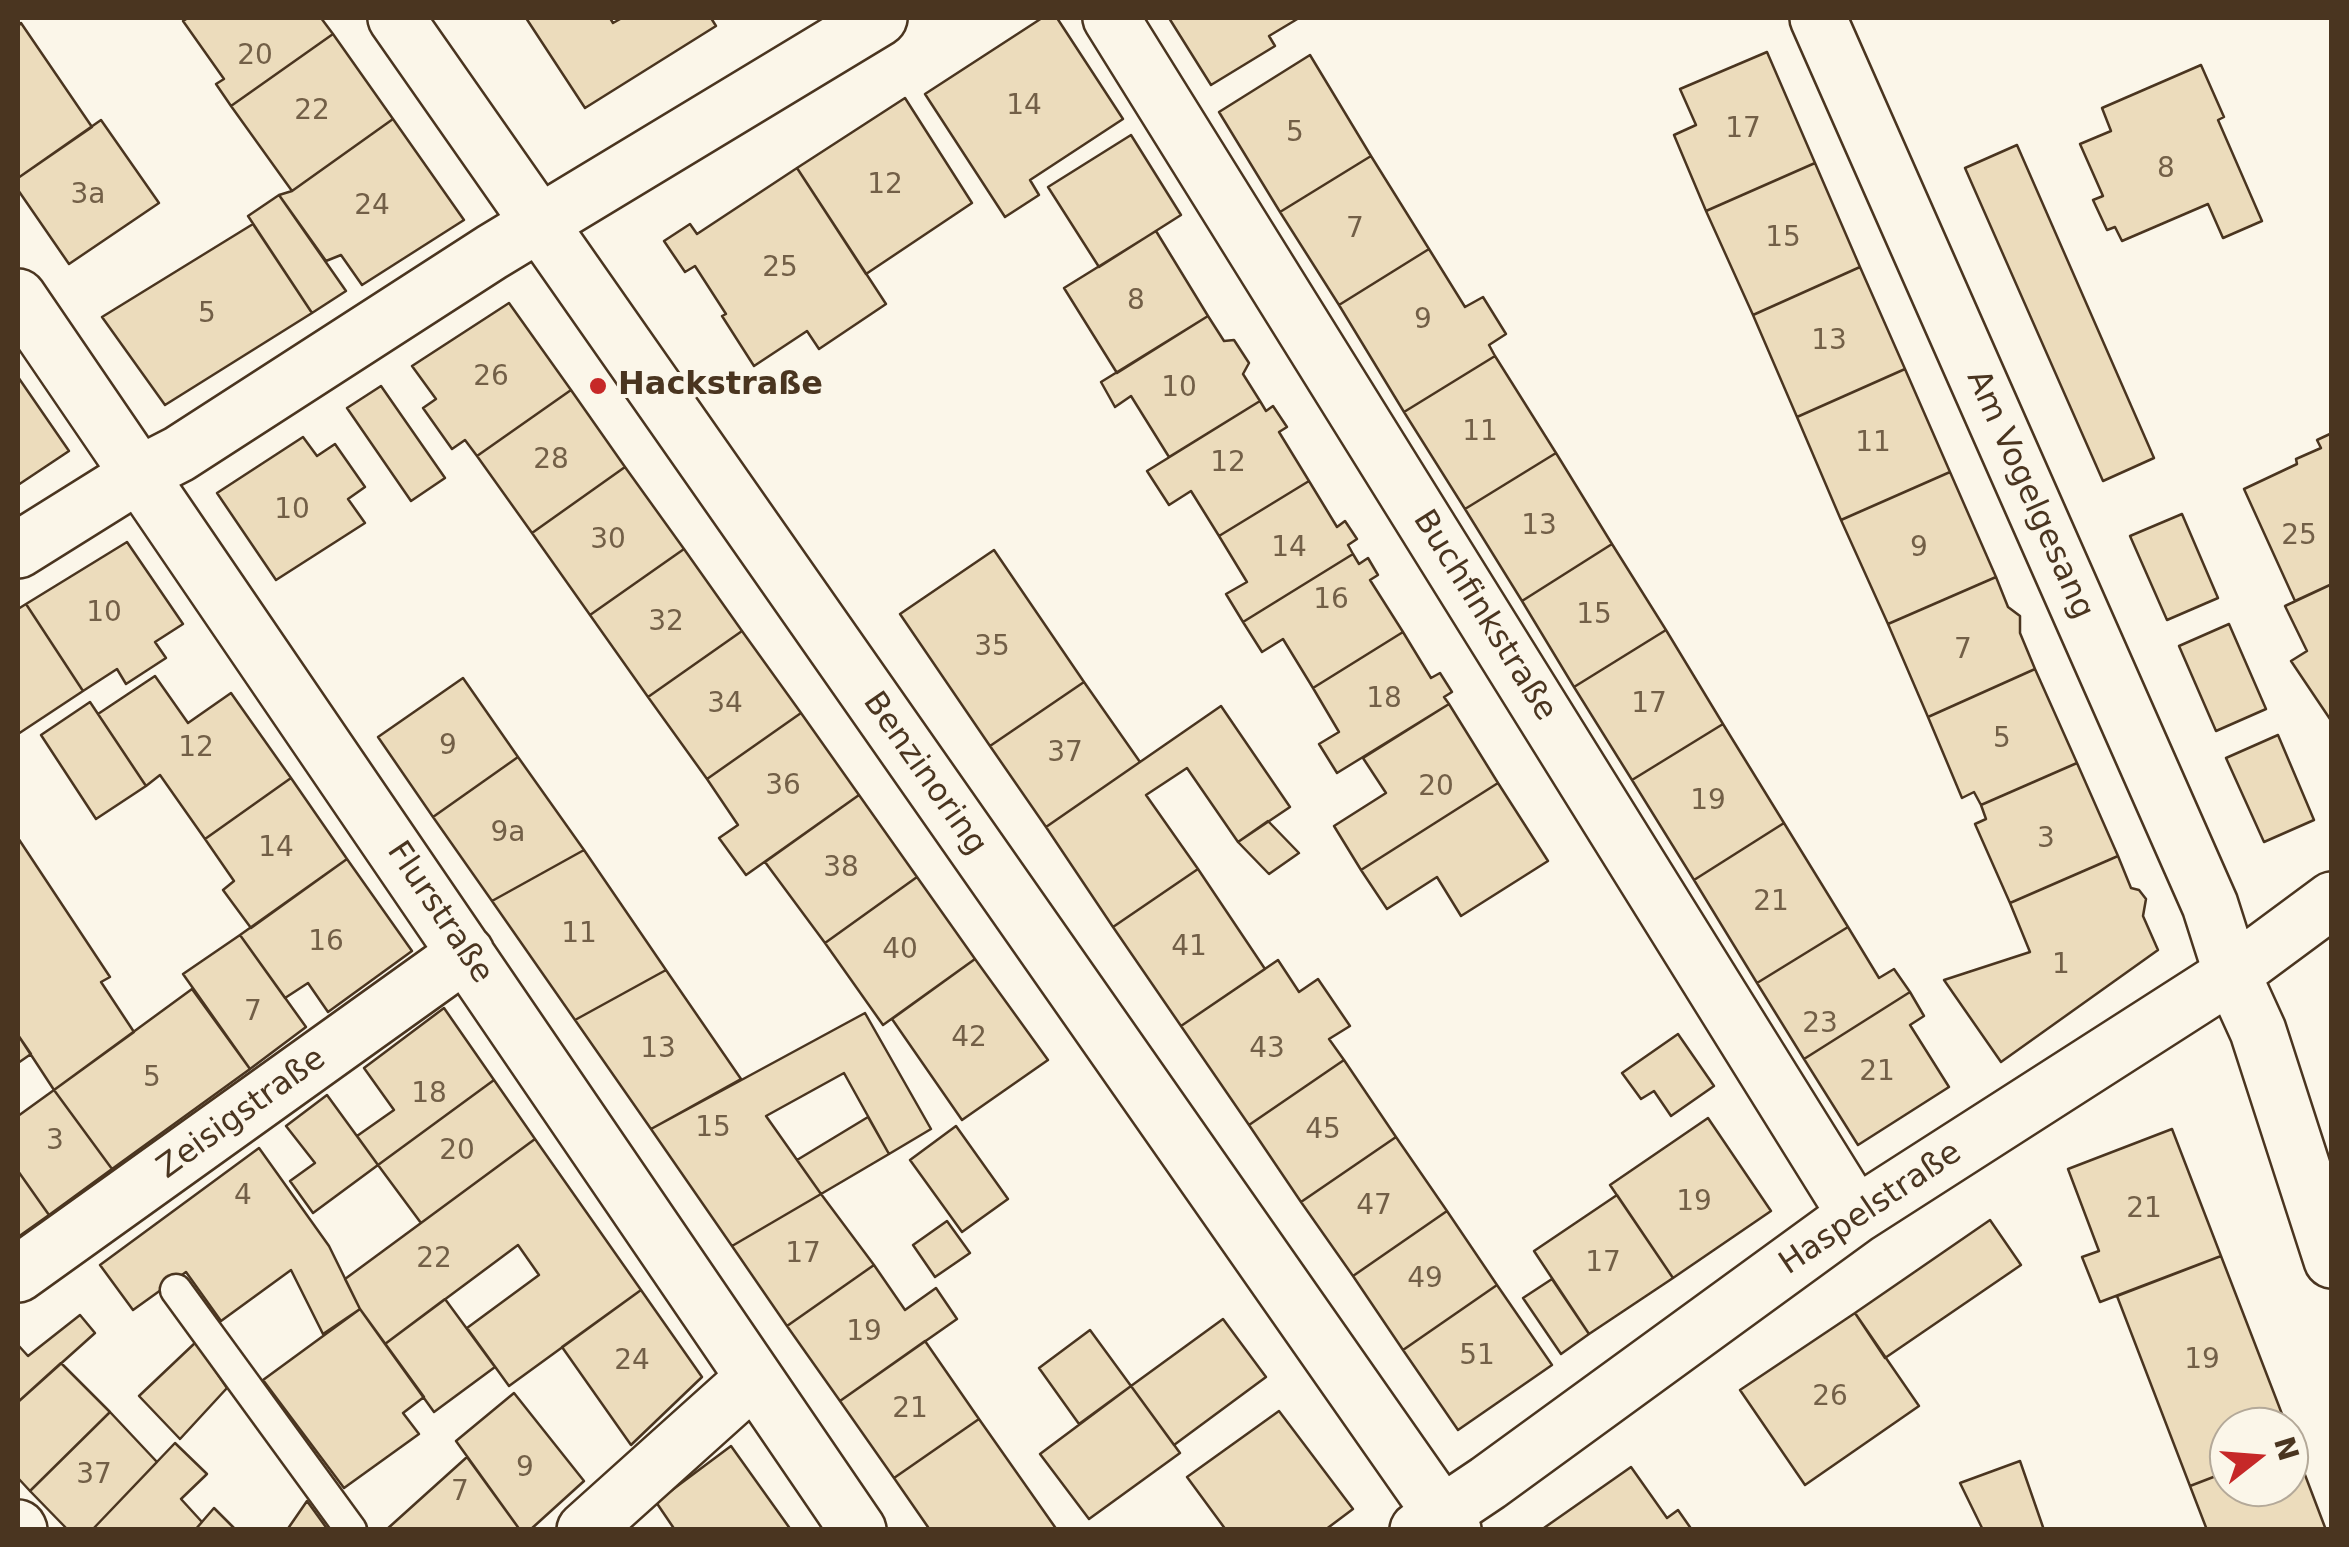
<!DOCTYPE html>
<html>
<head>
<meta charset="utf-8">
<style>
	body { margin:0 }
	#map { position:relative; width:2349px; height:1547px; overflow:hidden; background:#fbf6e9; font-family:"DejaVu Sans",sans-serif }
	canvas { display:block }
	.frame { position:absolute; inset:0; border:20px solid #4a3520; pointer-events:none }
	.north { position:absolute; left:2209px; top:1407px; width:100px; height:100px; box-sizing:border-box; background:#fbf6e9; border:2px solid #b4a999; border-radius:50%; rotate:73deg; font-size:28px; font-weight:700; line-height:40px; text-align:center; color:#4a3520 }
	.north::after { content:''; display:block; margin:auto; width:35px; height:45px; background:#c62828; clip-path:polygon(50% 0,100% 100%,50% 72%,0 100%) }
</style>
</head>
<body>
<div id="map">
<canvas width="2349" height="1547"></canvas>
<div class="frame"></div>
<div class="north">N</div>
</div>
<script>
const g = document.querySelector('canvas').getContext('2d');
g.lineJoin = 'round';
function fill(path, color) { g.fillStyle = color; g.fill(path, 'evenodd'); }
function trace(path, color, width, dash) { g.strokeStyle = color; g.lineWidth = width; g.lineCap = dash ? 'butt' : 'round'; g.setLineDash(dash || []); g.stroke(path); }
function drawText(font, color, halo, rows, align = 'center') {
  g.font = font + ' "DejaVu Sans",sans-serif'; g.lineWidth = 8; g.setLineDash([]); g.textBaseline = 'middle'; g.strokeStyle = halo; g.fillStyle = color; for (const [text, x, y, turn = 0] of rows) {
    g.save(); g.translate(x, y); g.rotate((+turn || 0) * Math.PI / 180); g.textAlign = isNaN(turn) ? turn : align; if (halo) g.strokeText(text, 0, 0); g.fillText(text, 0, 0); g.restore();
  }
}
const building = new Path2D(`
	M188,18h133l12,16 -102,72 -15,-22 8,-5 -41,-58z
	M526,18h84l3,5 9,-5h89l5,8 -131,82z
	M1042,18h15l66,101 -93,61 9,15 -34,22 -80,-123z
	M1169,18h130l-30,18 6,10 -64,39z
	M21,23l71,104 -74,51v-152z
	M333,34l60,85 -101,72 -61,-85z
	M1767,52l48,111 -109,48 -32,-76 22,-10 -16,-36z
	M1310,55l61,101 -91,56 -61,-100z
	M2201,65l23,52 -6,3 44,101 -39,17 -15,-34 -86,37 -7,-14 -8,3 -14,-30 10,-4 -23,-52 31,-13 -9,-23z
	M905,98l67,105 -106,71 -69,-106z
	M393,119l71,101 -102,65 -21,-30 -15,6 -47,-66 13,-4z
	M101,120l58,83 -90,61 -51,-74v-12z
	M1131,135l50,80 -82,52 -51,-80z
	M2017,145l137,313 -51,23 -138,-313z
	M1371,156l58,93 -90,56 -59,-93z
	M1815,163l45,104 -107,48 -47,-104z
	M797,168l89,136 -67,45 -12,-18 -53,35 -32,-50 4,-2 -31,-48 -10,6 -21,-31 26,-17 7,10z
	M279,195l67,96 -34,22 -64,-97z
	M253,224l59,89 -147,92 -63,-88z
	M1156,231l52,85 -91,57 -53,-85z
	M1429,249l36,58 18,-10 23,37 -17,11 6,11 -91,56 -65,-107z
	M1860,267l45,102 -108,48 -44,-102z
	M509,303l62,87 -94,66 -12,-16 -13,9 -29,-41 13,-9 -24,-33z
	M1208,316l16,25 10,-1 15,23 -6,11 17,27 -91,56 -38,-61 -16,11 -14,-25z
	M1495,356l61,97 -91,56 -61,-97z
	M1905,369l45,103 -109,48 -44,-103z
	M18,377l51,74 -51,34z
	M381,386l64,92 -34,23 -64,-93z
	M571,390l54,77 -93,66 -55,-77z
	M1260,401l6,10 7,-5 14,21 -8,5 30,49 -90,55 -28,-45 -22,14 -22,-34z
	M2332,433v151l-37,17 -51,-112 53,-25 -1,-5 25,-11 -4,-8z
	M303,437l14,19 18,-12 30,43 -17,12 17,24 -89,57 -59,-87z
	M1556,453l56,91 -90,57 -57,-92z
	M625,467l59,82 -94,66 -58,-82z
	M1950,472l46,105 -108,47 -47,-104z
	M1309,481l28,46 8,-6 12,18 -9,6 5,9 -110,68 -17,-28 21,-12 -28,-46z
	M2182,514l36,84 -51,22 -37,-84z
	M127,542l56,82 -28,18 11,16 -40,26 -9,-15 -34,22 -57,-87z
	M1612,544l54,86 -92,57 -52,-86z
	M684,549l58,82 -94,66 -58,-82z
	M994,550l90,132 -94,64 -90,-132z
	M1353,554l6,10 9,-6 10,17 -8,5 33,52 -90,56 -30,-49 -21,13 -19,-30z
	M1996,577l12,30 12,9v17l15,36 -107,48 -40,-93z
	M2332,584v138l-41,-61 16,-10 -22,-45z
	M26,604l57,87 -65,43v-125z
	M2229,624l37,85 -50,22 -37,-85z
	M1666,630l57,94 -91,56 -58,-93z
	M742,631l59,82 -94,66 -59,-82z
	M1403,632l28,46 9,-5 12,19 -8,5 5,7 -112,69 -18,-29 20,-12 -26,-44z
	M2035,669l42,94 -96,42 -7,-13 -12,6 -34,-81z
	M155,676l33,47 43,-30 60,85 -86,61 -45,-64 -14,11 -48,-72z
	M463,678l55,79 -85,60 -55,-80z
	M1084,682l56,80 -94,65 -56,-81z
	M90,702l56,84 -50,33 -55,-84z
	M1449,704l49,79 -137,87 -27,-44 52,-33 -23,-35z
	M1221,706l69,101 -52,35 -51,-74 -41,27 52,74 -85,58 -67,-100z
	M801,713l58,82 -113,80 -27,-37 19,-13 -31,-46z
	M1723,724l61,99 -90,57 -62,-100z
	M2278,735l36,85 -50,22 -38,-84z
	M518,757l66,93 -92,51 -59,-84z
	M2077,763l41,93 -108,47 -35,-79 11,-5 -5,-14z
	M291,778l56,81 -96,69 -28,-38 11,-9 -29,-42z
	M1498,783l50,78 -87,55 -24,-39 -50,32 -26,-39z
	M859,795l58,82 -92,66 -60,-81z
	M1268,821l31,32 -30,21 -31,-32z
	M1784,823l64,104 -91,56 -63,-103z
	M18,838l92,139 -9,5 33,50 -80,58 -36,-55z
	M584,850l82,120 -91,50 -83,-119z
	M2118,856l13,32 8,2 7,9 -3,17 15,34 -157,112 -57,-82 86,-28 -20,-49z
	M347,859l65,92 -84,61 -20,-29 -23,15 -45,-63z
	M1198,869l67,100 -84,57 -68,-99z
	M917,877l58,82 -92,66 -58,-82z
	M1848,927l31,51 15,-9 16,23 -106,67 -47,-76z
	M240,935l66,92 -56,42 -67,-95z
	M975,959l73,101 -86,60 -70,-101z
	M1278,960l21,32 19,-13 32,47 -21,13 15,21 -95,65 -68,-99z
	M666,970l75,109 -90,50 -76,-109z
	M192,989l58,80 -138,100 -58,-79z
	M1910,992l14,24 -14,9 39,62 -91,58 -54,-86z
	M444,1008l50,72 -116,85 -21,-29 37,-26 -30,-42z
	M865,1013l66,116 -42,25 -45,-81 -78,43 55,78 -89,52 -81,-117z
	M1678,1034l36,52 -43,30 -17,-25 -13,8 -19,-26z
	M18,1035l13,19 -13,9z
	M1344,1060l52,77 -95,65 -52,-77z
	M494,1080l41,59 -114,84 -43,-58z
	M54,1090l58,79 -63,46 -31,-44v-55z
	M327,1095l51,70 -65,48 -23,-32 25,-18 -29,-37z
	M868,1117l21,37 -68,40 -24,-34z
	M1708,1118l63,93 -98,67 -63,-93z
	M956,1126l52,73 -46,33 -52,-72z
	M2172,1129l49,127 -121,46 -18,-45 17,-6 -31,-82z
	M1396,1137l51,74 -94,65 -52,-74z
	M535,1139l106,151 -132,96 -42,-58 72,-53 -21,-30 -133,99 -25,-35 -15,-30z
	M259,1148l70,98 31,63 -37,25 -32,-64 -70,51 -35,-49 -53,38 -33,-45z
	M18,1171l31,44 -31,22z
	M821,1194l53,71 -87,61 -55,-80z
	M1617,1195l56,83 -84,56 -55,-83z
	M1447,1211l50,74 -94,65 -50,-74z
	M1990,1220l31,45 -136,93 -30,-45z
	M947,1221l23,32 -35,24 -22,-32z
	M2221,1256l66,171h-58v44l-39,15 -73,-190z
	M874,1265l31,45 31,-22 21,31 -117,82 -53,-75z
	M1552,1279l37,55 -28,20 -38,-56z
	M1497,1285l55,80 -94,65 -55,-80z
	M641,1290l61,87 -71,68 -69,-98z
	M445,1299l50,68 -61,45 -49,-68z
	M360,1309l64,88 -21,16 16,21 -75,54 -81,-108z
	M1855,1313l64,93 -114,79 -65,-95z
	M80,1315l15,18 -77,69v-57l10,11z
	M1223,1319l43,58 -92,68 -43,-59z
	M1090,1330l41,56 -52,38 -40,-56z
	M925,1341l54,78 -85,59 -54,-77z
	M196,1342l31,46 -47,51 -41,-43z
	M61,1363l49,49 -80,79 -12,-13v-76z
	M1131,1386l49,67 -91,66 -49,-65z
	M514,1393l70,88 -54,49h-10l-64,-89z
	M1279,1411l74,98 -28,21h-99l-39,-53z
	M110,1412l47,50 -65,68h-24l-38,-39z
	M979,1419l78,111h-127l-36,-52z
	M175,1443l32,31 -26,25 21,23 -7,8h-103z
	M731,1446l60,84h-116l-19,-28z
	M2294,1446l32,84h-119l-17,-44 39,-15v16h60v-39z
	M467,1457l53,73h-134z
	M2020,1461l24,69h-61l-23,-47z
	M1631,1467l36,51 11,-8 14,20h-151z
	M307,1501l21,29h-41z
	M214,1508l22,22h-41z`);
const lane = new Path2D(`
	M176,1290l175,240`);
const street = new Path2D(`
	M396,18l1057,1512
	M1111,18l745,1197
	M1818,18l392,887 22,69 26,57 74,229
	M18,297l840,1233
	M18,550l120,-75 41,-21 313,-202 387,-234
	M18,1274l448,-321
	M18,1528l1,2
	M585,1530l169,-152
	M1418,1530l70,-47 368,-268 376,-241 100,-74`);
const markers = [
	[598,386,10,"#c62828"]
];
const numberNames = [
	["20",255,57],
	["14",1024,107],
	["22",312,112],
	["17",1743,130],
	["5",1295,134],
	["8",2166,170],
	["12",885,186],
	["3a",88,196],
	["24",372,207],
	["7",1355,230],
	["15",1783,239],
	["25",780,269],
	["8",1136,302],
	["5",207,315],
	["9",1423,321],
	["13",1829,342],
	["26",491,378],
	["10",1179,389],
	["11",1480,433],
	["11",1873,444],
	["28",551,461],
	["12",1228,464],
	["10",292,511],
	["13",1539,527],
	["25",2299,537],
	["30",608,541],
	["14",1289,549],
	["9",1919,549],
	["16",1331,601],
	["10",104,614],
	["15",1594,616],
	["32",666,623],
	["35",992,648],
	["7",1963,651],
	["18",1384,700],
	["34",725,705],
	["17",1649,705],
	["5",2002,740],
	["9",448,747],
	["12",196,749],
	["37",1065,754],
	["36",783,787],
	["20",1436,788],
	["19",1708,802],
	["9a",508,834],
	["3",2046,840],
	["14",276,849],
	["38",841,869],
	["21",1771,903],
	["11",579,935],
	["16",326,943],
	["41",1189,948],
	["40",900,951],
	["1",2061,966],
	["7",253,1013],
	["23",1820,1025],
	["42",969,1039],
	["13",658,1050],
	["43",1267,1050],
	["21",1877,1073],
	["5",152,1079],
	["18",429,1095],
	["15",713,1129],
	["45",1323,1131],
	["3",55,1142],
	["20",457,1152],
	["4",243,1197],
	["19",1694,1203],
	["47",1374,1207],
	["21",2144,1210],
	["17",803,1255],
	["22",434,1260],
	["17",1603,1264],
	["49",1425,1280],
	["19",864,1333],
	["51",1477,1357],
	["19",2202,1361],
	["24",632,1362],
	["26",1830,1398],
	["21",910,1410],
	["9",525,1469],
	["37",94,1476],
	["7",460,1493]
];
const poiNames = [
	["Hackstraße",618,386]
];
const streetNames = [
	["Am Vogelgesang",2029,495,66],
	["Buchfinkstraße",1484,616,58],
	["Benzinoring",924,774,55],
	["Flurstraße",439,913,56],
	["Zeisigstraße",242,1114,-36],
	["Haspelstraße",1871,1209,-34]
];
fill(building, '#ecdcbc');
trace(building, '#4a3520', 2.5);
trace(lane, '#4a3520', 35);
trace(street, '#4a3520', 60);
trace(lane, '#fbf6e9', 30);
trace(street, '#fbf6e9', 55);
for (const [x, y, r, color] of markers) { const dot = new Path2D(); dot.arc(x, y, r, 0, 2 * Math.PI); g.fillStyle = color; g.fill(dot); trace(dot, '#fbf6e9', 4); }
drawText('28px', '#725f47', null, numberNames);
drawText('bold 32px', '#4a3520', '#fbf6e9', poiNames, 'left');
drawText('32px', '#4a3520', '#fbf6e9', streetNames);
</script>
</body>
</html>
